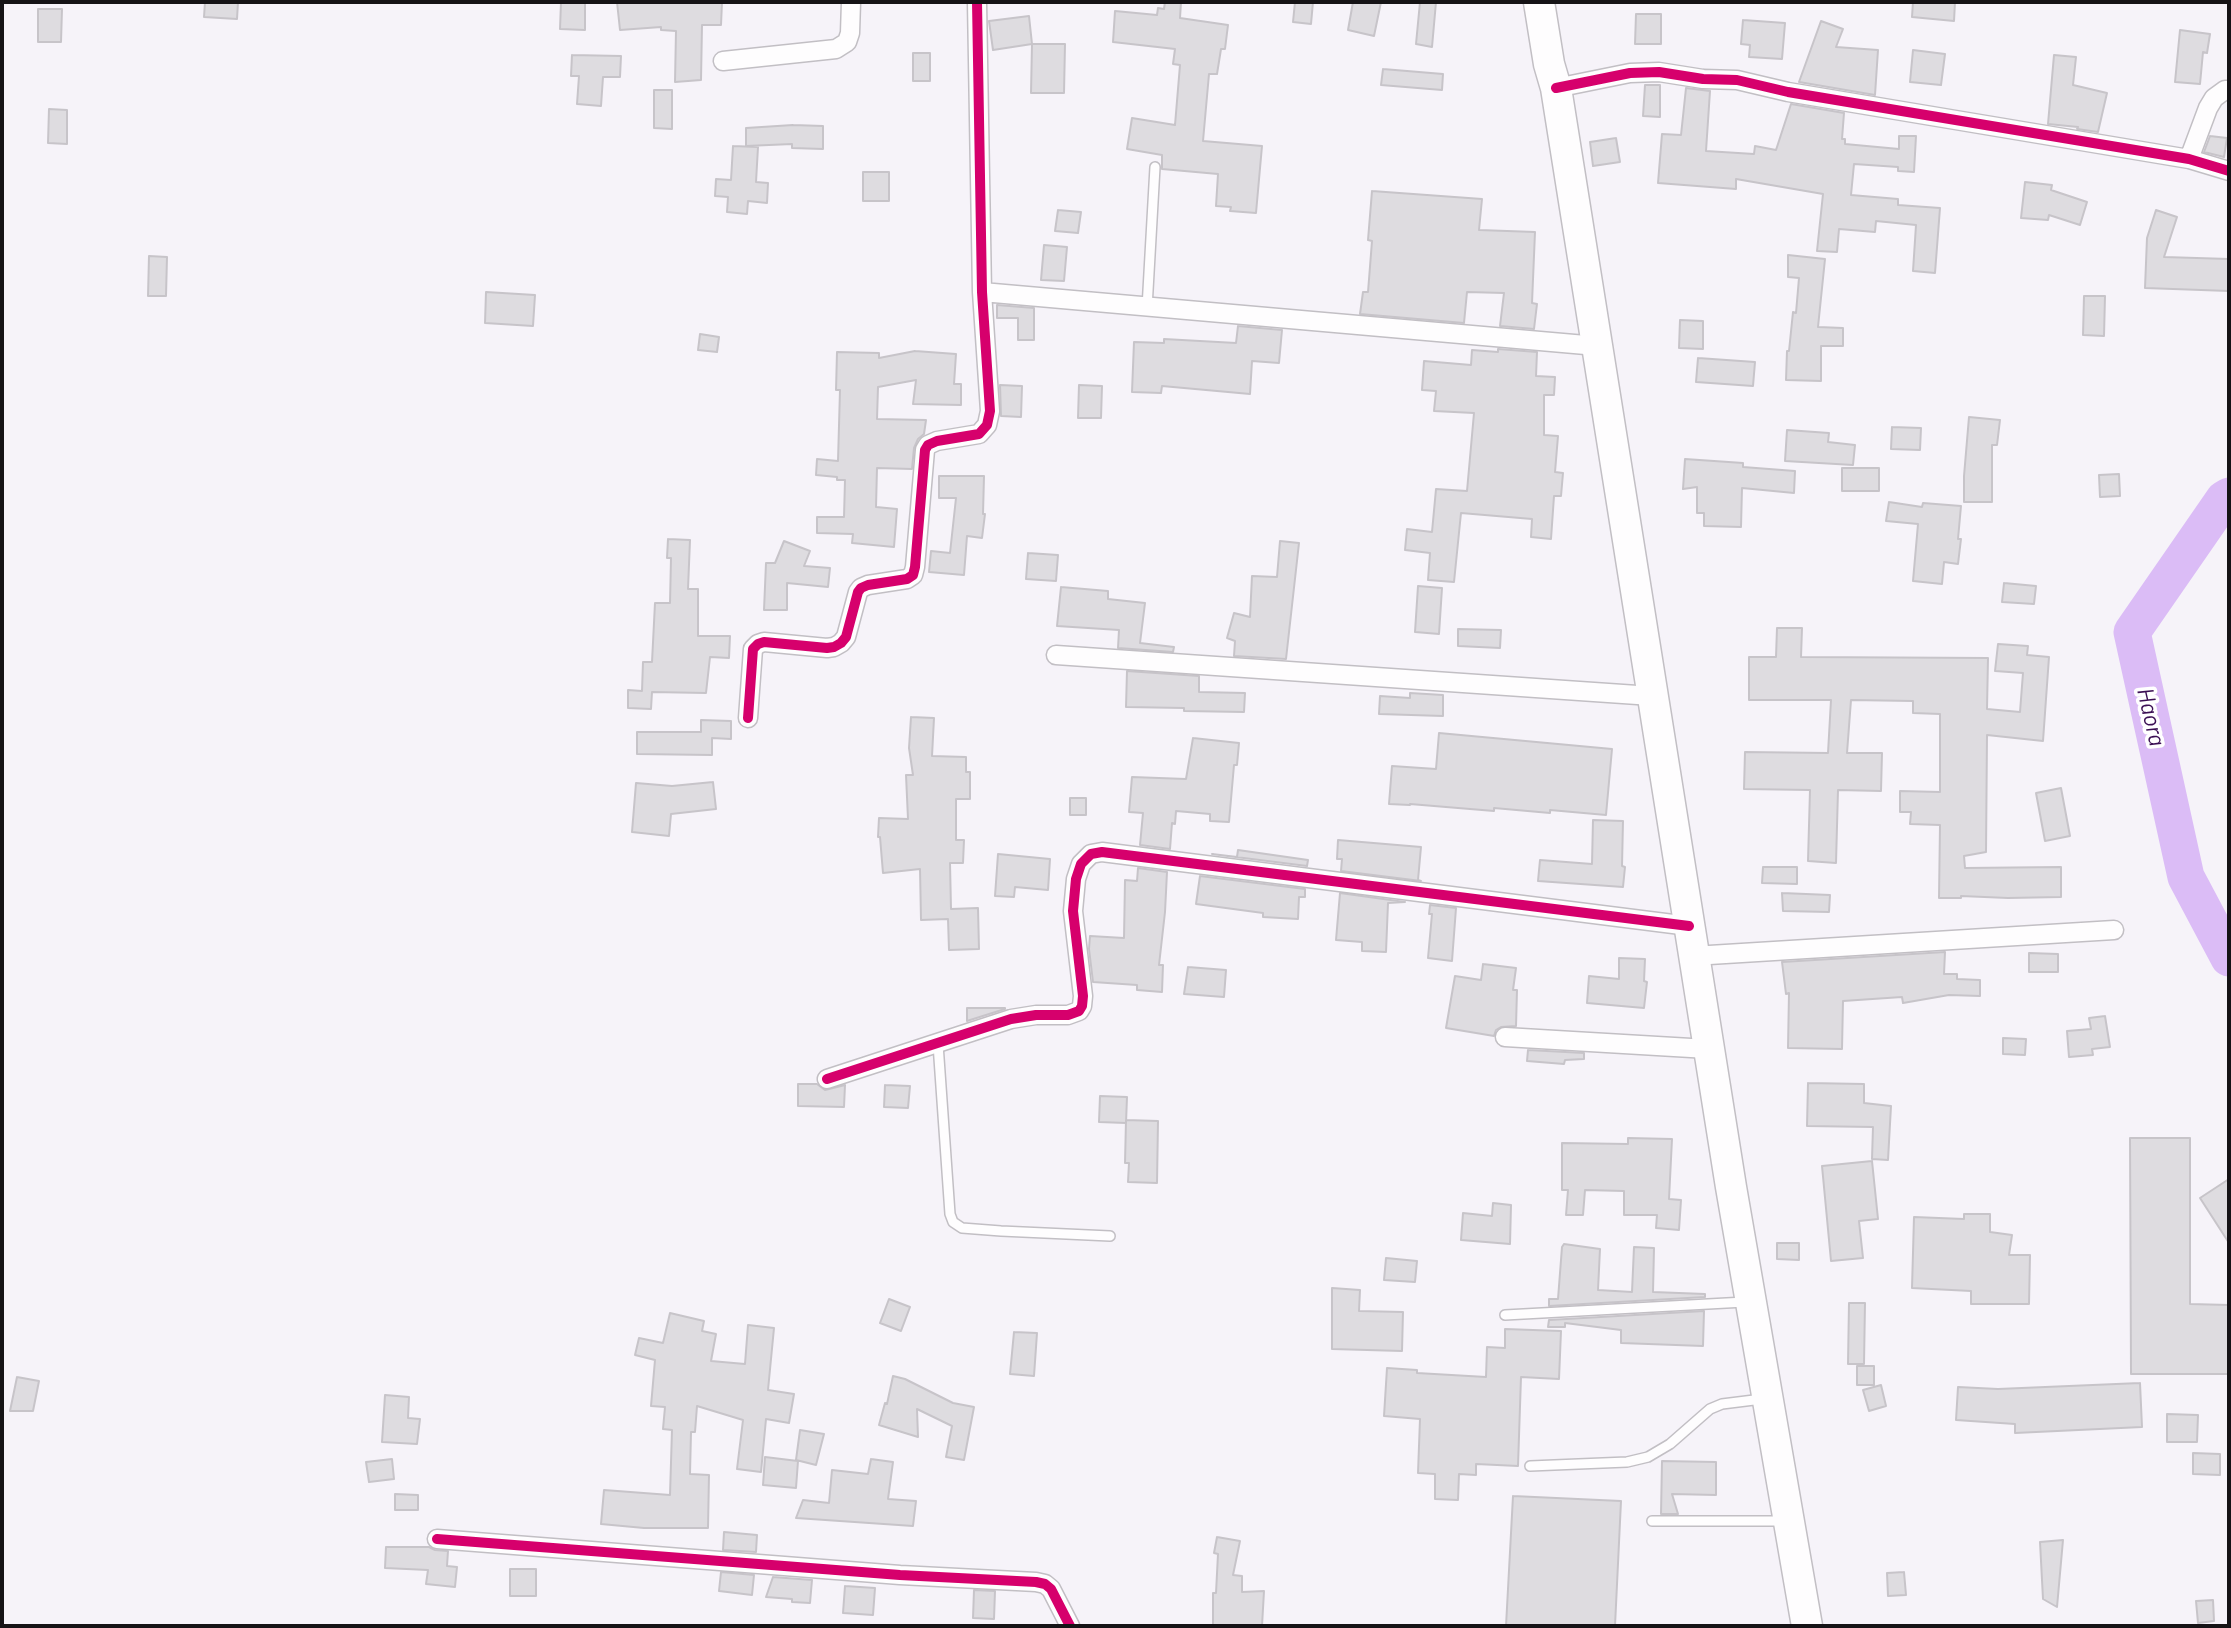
<!DOCTYPE html>
<style>
body{margin:0}
#map{position:relative;width:2231px;height:1628px;overflow:hidden;background:#f6f3f9;font-family:Barlow,sans-serif}
canvas{display:block}
.frame{position:absolute;inset:0;border:4px solid #151316;pointer-events:none}
</style>
<div id="map">
<canvas width="2231" height="1628"></canvas>
<div class="frame"></div>
</div>
<script>
const c = document.querySelector('canvas').getContext('2d');
c.lineJoin = 'round';
const toPath = rows => new Path2D(rows.map(r => 'M' + r).join(''));
function stroke(path, color, width, dash) { c.strokeStyle = color; c.lineWidth = width; c.lineCap = dash ? 'butt' : 'round'; c.setLineDash(dash || []); c.stroke(path); }
function fillPath(path, color) { c.fillStyle = color; c.fill(path, 'evenodd'); }
function write(font, color, halo, rows, align = 'center') {
  c.font = font + ' Barlow,sans-serif'; c.lineWidth = 7; c.setLineDash([]); c.textBaseline = 'middle'; c.strokeStyle = halo; c.fillStyle = color; for (const [text, x, y, turn = 0] of rows) {
    c.save(); c.translate(x, y); c.rotate((+turn || 0) * Math.PI / 180); c.textAlign = isNaN(turn) ? turn : align; if (halo) c.strokeText(text, 0, 0); c.fillText(text, 0, 0); c.restore();
  }
}
stroke(toPath([
 [2229,496,2224,499,2132,632,2186,877,2229,958]
]), '#dbbcf6', 37);
const building = toPath([
 [205,2,238,2,237,19,204,17,205,2],
 [561,2,585,2,585,30,560,29,561,2],
 [617,2,722,2,721,25,702,25,701,80,675,82,676,31,661,30,661,27,620,30,617,2],
 [1165,2,1181,2,1180,18,1228,25,1225,49,1221,49,1217,74,1209,74,1203,141,1262,146,1256,213,1230,211,1231,207,1216,206,1218,174,1162,169,1162,155,1127,149,1132,118,1175,125,1180,65,1173,64,1175,49,1113,42,1115,11,1157,15,1158,8,1164,9,1165,2],
 [1295,2,1313,2,1311,24,1293,22,1295,2],
 [1353,2,1381,2,1374,36,1348,30,1353,2],
 [1420,2,1436,2,1432,47,1416,44,1420,2],
 [1913,2,1955,2,1954,21,1912,17,1913,2],
 [38,9,62,9,61,42,38,42,38,9],
 [1636,14,1661,14,1661,44,1635,44,1636,14],
 [1029,16,1032,44,1065,44,1064,93,1031,93,1032,44,993,50,989,21,1029,16],
 [1743,20,1785,23,1782,59,1749,57,1750,45,1741,44,1743,20],
 [1821,21,1843,29,1836,47,1878,50,1875,95,1799,82,1821,21],
 [2180,30,2210,34,2207,53,2203,52,2200,84,2175,82,2180,30],
 [1913,50,1945,54,1941,85,1910,82,1913,50],
 [913,53,930,53,930,81,913,81,913,53],
 [572,55,621,56,620,77,603,77,601,106,577,104,579,76,571,76,572,55],
 [2054,55,2076,57,2073,85,2107,93,2098,132,2077,129,2078,127,2048,124,2054,55],
 [1383,69,1443,74,1442,90,1381,85,1383,69],
 [1645,85,1660,85,1660,117,1643,116,1645,85],
 [1686,88,1710,91,1706,151,1754,154,1755,146,1776,150,1791,104,1844,113,1842,139,1845,139,1845,144,1899,149,1899,136,1916,136,1914,172,1898,171,1898,167,1854,164,1851,195,1898,199,1898,205,1940,208,1935,273,1913,271,1916,225,1876,221,1875,232,1839,229,1837,252,1817,251,1823,194,1736,179,1736,189,1658,183,1662,134,1681,135,1686,88],
 [654,90,672,90,672,129,654,128,654,90],
 [49,109,67,110,67,144,48,143,49,109],
 [793,125,823,126,823,149,792,148,792,144,746,146,746,128,793,125],
 [2210,136,2227,138,2224,157,2204,152,2210,136],
 [1616,138,1620,162,1593,166,1590,142,1616,138],
 [733,146,758,147,756,182,768,183,767,203,748,201,747,214,727,212,728,197,715,196,716,179,731,180,733,146],
 [863,172,889,172,889,201,863,201,863,172],
 [2025,182,2052,185,2051,190,2087,202,2080,225,2049,215,2048,220,2021,218,2025,182],
 [1372,191,1482,199,1479,230,1535,232,1532,303,1537,304,1534,329,1500,326,1504,293,1467,292,1464,323,1360,314,1363,292,1368,292,1372,241,1368,240,1372,191],
 [1058,210,1081,212,1078,233,1055,231,1058,210],
 [2156,210,2177,217,2164,257,2229,259,2229,291,2145,288,2147,238,2156,210],
 [1044,245,1067,247,1064,281,1041,280,1044,245],
 [1788,255,1825,259,1818,327,1843,328,1843,346,1821,346,1821,381,1786,380,1787,351,1789,351,1793,312,1796,313,1799,278,1788,277,1788,255],
 [149,256,167,257,166,296,148,296,149,256],
 [486,292,535,295,533,326,485,323,486,292],
 [2084,296,2105,296,2104,336,2083,335,2084,296],
 [997,305,1034,308,1034,340,1018,340,1018,318,997,318,997,305],
 [1680,320,1703,321,1703,349,1679,348,1680,320],
 [1238,326,1282,330,1279,363,1252,361,1250,394,1162,386,1161,393,1132,392,1134,342,1164,343,1164,339,1236,343,1238,326],
 [700,334,719,337,717,352,698,350,700,334],
 [1498,349,1537,352,1536,376,1555,377,1554,395,1544,395,1544,435,1558,436,1555,472,1563,473,1561,496,1554,496,1551,539,1531,537,1532,519,1461,513,1454,582,1428,580,1430,553,1405,550,1407,529,1432,532,1436,489,1467,491,1474,413,1434,411,1436,391,1422,390,1424,361,1471,365,1472,350,1498,352,1498,349],
 [915,351,956,354,954,384,961,384,961,405,913,404,916,380,878,387,877,419,926,420,924,434,918,439,914,448,912,469,877,468,876,507,897,509,894,547,852,543,853,534,817,533,817,517,844,517,845,480,837,480,837,477,816,475,817,459,838,461,840,390,836,390,837,352,879,353,879,358,915,351],
 [1698,358,1755,362,1753,386,1696,382,1698,358],
 [1000,385,1022,386,1021,417,1001,416,1000,385],
 [1079,385,1102,386,1101,418,1078,418,1079,385],
 [1969,417,2000,420,1997,445,1992,445,1992,502,1964,502,1964,476,1969,417],
 [1892,427,1921,428,1920,450,1891,449,1892,427],
 [1787,430,1829,433,1828,442,1855,445,1853,465,1785,461,1787,430],
 [1685,459,1743,463,1743,467,1795,471,1794,493,1742,488,1741,527,1704,526,1704,513,1697,513,1697,487,1683,489,1685,459],
 [1842,468,1879,468,1879,491,1842,491,1842,468],
 [2119,474,2120,496,2100,497,2099,475,2119,474],
 [939,476,984,476,983,514,985,514,982,538,967,536,964,575,929,572,931,551,950,553,956,498,939,498,939,476],
 [1889,502,1922,507,1923,503,1961,506,1958,539,1961,539,1958,564,1944,562,1942,584,1913,581,1918,524,1886,521,1889,502],
 [668,539,690,540,688,589,698,589,698,636,730,636,729,658,710,657,706,693,652,692,651,709,628,708,628,690,642,691,643,662,652,662,655,603,670,603,671,558,667,558,668,539],
 [784,541,810,551,804,566,830,568,828,587,787,583,787,610,764,610,766,563,775,563,784,541],
 [1280,541,1299,543,1286,659,1234,656,1235,641,1227,638,1234,613,1250,617,1252,576,1277,577,1280,541],
 [1028,553,1058,555,1056,581,1026,579,1028,553],
 [2004,583,2036,586,2034,604,2002,602,2004,583],
 [1418,586,1442,588,1439,634,1415,632,1418,586],
 [1061,587,1108,591,1108,599,1145,603,1140,643,1174,647,1173,652,1118,648,1119,630,1057,626,1061,587],
 [1777,628,1802,628,1801,657,1988,658,1987,709,2020,712,2023,673,1995,671,1998,644,2028,646,2027,655,2049,657,2043,741,1987,735,1986,852,1964,856,1965,868,2061,867,2061,897,2008,898,1961,896,1961,898,1939,898,1940,825,1910,824,1911,812,1900,812,1900,791,1940,792,1940,714,1913,713,1913,701,1851,700,1847,753,1882,753,1881,791,1838,790,1836,863,1808,861,1810,790,1744,789,1745,752,1828,753,1831,700,1749,700,1749,657,1776,657,1777,628],
 [1458,629,1501,630,1500,648,1458,646,1458,629],
 [1127,671,1199,676,1199,692,1245,693,1244,712,1184,711,1184,708,1126,707,1127,671],
 [1410,693,1443,695,1443,716,1379,714,1380,696,1410,698,1410,693],
 [911,717,934,718,932,756,966,757,966,772,970,772,970,799,956,799,956,840,964,840,963,863,950,863,951,909,978,908,979,949,949,950,948,919,921,920,920,869,883,873,880,837,878,837,879,818,908,819,906,775,913,775,909,748,911,717],
 [701,720,731,721,731,739,712,738,712,755,637,754,637,732,701,732,701,720],
 [1439,733,1612,749,1606,815,1550,810,1550,813,1494,808,1494,811,1410,804,1410,805,1389,804,1392,766,1436,769,1439,733],
 [1193,738,1239,743,1237,765,1234,765,1229,822,1210,821,1210,814,1176,811,1175,824,1172,823,1170,849,1140,845,1143,813,1129,812,1132,777,1186,779,1193,738],
 [713,782,716,809,671,814,669,836,632,832,636,783,672,786,713,782],
 [2061,788,2070,836,2045,841,2036,793,2061,788],
 [1070,798,1086,798,1086,815,1070,815,1070,798],
 [1593,820,1623,821,1622,866,1625,867,1623,887,1538,881,1540,860,1592,864,1593,820],
 [1338,840,1421,847,1418,880,1421,881,1341,871,1342,859,1337,859,1338,840],
 [1238,850,1308,860,1307,866,1212,854,1237,857,1238,850],
 [998,854,1050,859,1048,890,1015,887,1014,897,995,896,998,854],
 [1763,867,1797,867,1797,884,1762,883,1763,867],
 [1138,868,1167,872,1165,912,1159,965,1163,965,1162,992,1137,990,1137,985,1093,982,1089,949,1090,936,1124,938,1125,880,1137,881,1138,868],
 [1200,876,1305,889,1305,897,1299,897,1298,919,1263,917,1263,913,1196,904,1200,876],
 [1340,893,1405,902,1388,903,1386,952,1362,951,1362,942,1336,940,1340,893],
 [1782,893,1830,895,1829,912,1783,911,1782,893],
 [1430,905,1456,908,1452,961,1428,958,1432,914,1429,914,1430,905],
 [1945,952,1944,974,1957,974,1957,979,1980,980,1980,996,1949,995,1903,1003,1902,997,1843,1001,1842,1049,1788,1048,1789,993,1786,994,1782,962,1945,952],
 [2029,953,2058,954,2058,972,2029,972,2029,953],
 [1619,958,1645,959,1644,981,1647,982,1644,1008,1587,1003,1589,976,1619,979,1619,958],
 [1483,964,1516,968,1513,990,1517,990,1516,1026,1501,1027,1496,1030,1494,1036,1446,1028,1455,976,1481,980,1483,964],
 [1188,967,1226,970,1224,997,1184,994,1188,967],
 [967,1008,1005,1008,1005,1009,967,1021,967,1008],
 [2105,1016,2110,1047,2092,1049,2093,1055,2069,1057,2067,1031,2091,1029,2089,1018,2105,1016],
 [2003,1038,2026,1039,2025,1055,2003,1054,2003,1038],
 [1528,1050,1584,1053,1584,1059,1565,1060,1564,1064,1527,1061,1528,1050],
 [1808,1083,1864,1084,1864,1103,1891,1106,1888,1160,1872,1159,1873,1127,1807,1126,1808,1083],
 [798,1084,817,1084,825,1090,845,1085,844,1107,798,1106,798,1084],
 [885,1085,910,1086,908,1108,884,1107,885,1085],
 [1100,1096,1127,1097,1126,1123,1099,1122,1100,1096],
 [1126,1120,1158,1121,1157,1183,1128,1182,1129,1163,1125,1163,1126,1120],
 [1628,1138,1672,1139,1669,1199,1681,1200,1679,1230,1656,1228,1657,1215,1624,1215,1624,1191,1585,1190,1583,1215,1566,1215,1568,1190,1562,1190,1562,1143,1628,1144,1628,1138],
 [2130,1138,2190,1138,2190,1304,2229,1305,2229,1374,2131,1374,2130,1138],
 [1872,1161,1878,1219,1859,1221,1863,1258,1831,1261,1822,1166,1872,1161],
 [2229,1179,2229,1243,2200,1198,2229,1179],
 [1493,1203,1511,1205,1510,1244,1461,1240,1463,1213,1492,1216,1493,1203],
 [1964,1214,1990,1214,1990,1232,2012,1235,2009,1255,2030,1255,2029,1304,1971,1304,1971,1291,1912,1288,1914,1217,1964,1219,1964,1214],
 [1777,1243,1799,1243,1799,1260,1777,1259,1777,1243],
 [1564,1244,1600,1249,1598,1290,1632,1292,1634,1247,1654,1248,1653,1292,1705,1294,1705,1297,1549,1306,1549,1299,1558,1299,1562,1247,1564,1244],
 [1386,1258,1417,1261,1415,1282,1384,1280,1386,1258],
 [1332,1288,1360,1290,1359,1311,1403,1312,1402,1351,1332,1349,1332,1288],
 [889,1299,910,1307,901,1331,880,1323,889,1299],
 [1849,1303,1865,1303,1864,1364,1848,1364,1849,1303],
 [1704,1311,1703,1346,1621,1343,1621,1330,1565,1323,1565,1327,1548,1327,1549,1320,1704,1311],
 [670,1313,704,1321,702,1331,716,1334,711,1361,745,1364,748,1325,774,1328,768,1390,794,1394,789,1423,766,1419,761,1472,737,1469,743,1420,697,1406,695,1432,691,1432,690,1474,709,1475,708,1528,644,1528,601,1524,604,1490,670,1495,672,1430,663,1429,665,1407,651,1406,655,1360,635,1355,639,1338,663,1343,670,1313],
 [1505,1329,1561,1331,1559,1379,1521,1377,1518,1466,1476,1464,1476,1475,1459,1474,1458,1500,1435,1499,1435,1474,1418,1473,1420,1419,1384,1416,1387,1368,1417,1370,1417,1373,1486,1377,1487,1347,1505,1348,1505,1329],
 [1014,1332,1037,1333,1034,1376,1010,1374,1014,1332],
 [1857,1366,1874,1366,1874,1385,1857,1385,1857,1366],
 [893,1376,905,1379,953,1403,974,1407,964,1460,946,1457,952,1426,917,1409,918,1437,879,1425,885,1403,887,1404,893,1376],
 [17,1377,39,1381,33,1411,10,1411,17,1377],
 [2140,1383,2142,1427,2015,1433,2015,1424,1956,1420,1958,1387,1998,1389,2140,1383],
 [1881,1385,1886,1406,1869,1411,1863,1390,1881,1385],
 [385,1395,409,1397,408,1418,420,1419,417,1444,382,1442,385,1395],
 [2167,1414,2198,1415,2197,1442,2167,1442,2167,1414],
 [800,1430,824,1434,816,1465,796,1460,800,1430],
 [2193,1453,2220,1454,2220,1475,2193,1474,2193,1453],
 [765,1457,798,1461,796,1488,763,1485,765,1457],
 [392,1459,394,1479,369,1482,366,1462,392,1459],
 [871,1459,893,1462,888,1499,916,1501,913,1526,796,1518,803,1500,829,1503,832,1470,868,1474,871,1459],
 [1662,1461,1716,1462,1716,1495,1672,1494,1678,1514,1661,1514,1662,1461],
 [395,1494,418,1495,418,1510,395,1510,395,1494],
 [1513,1496,1621,1501,1615,1626,1506,1626,1513,1496],
 [724,1532,757,1535,756,1552,723,1550,724,1532],
 [1217,1537,1240,1541,1233,1575,1242,1576,1242,1592,1264,1591,1262,1626,1213,1626,1213,1593,1216,1593,1218,1554,1214,1553,1217,1537],
 [2063,1540,2057,1607,2043,1599,2040,1542,2063,1540],
 [386,1547,429,1547,435,1550,448,1551,447,1566,457,1567,455,1587,426,1584,428,1570,385,1568,386,1547],
 [510,1569,536,1569,536,1596,510,1596,510,1569],
 [721,1572,754,1575,752,1595,719,1591,721,1572],
 [1904,1572,1906,1595,1888,1596,1887,1573,1904,1572],
 [773,1577,812,1580,810,1603,792,1602,792,1599,766,1597,773,1577],
 [845,1586,875,1588,873,1615,843,1613,845,1586],
 [974,1590,995,1591,994,1619,973,1618,974,1590],
 [2213,1600,2214,1621,2198,1623,2196,1601,2213,1600]
]);
fillPath(building, '#dedce0');
stroke(building, '#c7c4c9', 2);
const lane = toPath([
 [1147,308,1155,167],
 [938,1044,950,1214,953,1222,962,1228,1001,1231,1110,1236],
 [1505,1315,1745,1302],
 [1530,1466,1627,1462,1648,1457,1670,1444,1710,1409,1722,1404,1762,1399],
 [1652,1521,1784,1521]
]);
const street = toPath([
 [723,61,836,49,847,42,850,33,851,2],
 [1556,88,1630,73,1659,72,1703,79,1737,80,1788,92,2189,159,2229,171],
 [2189,159,2208,108,2214,98,2225,90,2229,90],
 [982,292,1597,346],
 [1056,655,1652,696],
 [748,718,753,649,758,644,764,642,827,648,834,647,841,643,846,637,858,592,861,588,868,585,907,579,913,575,915,567,925,450,928,445,937,441,979,434,987,425,990,411,982,292,977,2],
 [1693,956,2114,930],
 [1505,1037,1708,1049],
 [827,1079,1011,1019,1036,1015,1068,1015,1079,1011,1082,1006,1083,996,1073,911,1076,879,1081,864,1091,854,1102,852,1689,926],
 [437,1539,900,1575,1036,1582,1045,1584,1051,1589,1070,1626]
]);
const primary = toPath([
 [1539,2,1549,64,1556,88,1731,1187,1807,1626]
]);
stroke(lane, '#c2bfc4', 12);
stroke(street, '#c2bfc4', 21);
stroke(primary, '#c2bfc4', 33);
stroke(lane, '#fefdfe', 9);
stroke(street, '#fefdfe', 18);
stroke(primary, '#fefdfe', 30);
stroke(toPath([
 [1556,88,1630,73,1659,72,1703,79,1737,80,1788,92,2189,159,2229,171],
 [748,718,753,649,758,644,764,642,827,648,834,647,841,643,846,637,858,592,861,588,868,585,907,579,913,575,915,567,925,450,928,445,937,441,979,434,987,425,990,411,982,292,977,2],
 [827,1079,1011,1019,1036,1015,1068,1015,1079,1011,1082,1006,1083,996,1073,911,1076,879,1081,864,1091,854,1102,852,1689,926],
 [437,1539,900,1575,1036,1582,1045,1584,1051,1589,1070,1626]
]), '#d6006c', 10);
write('italic 23px', '#3b0f54', '#fff', [
 ["Haora",2151,717,77]
]);
</script>
